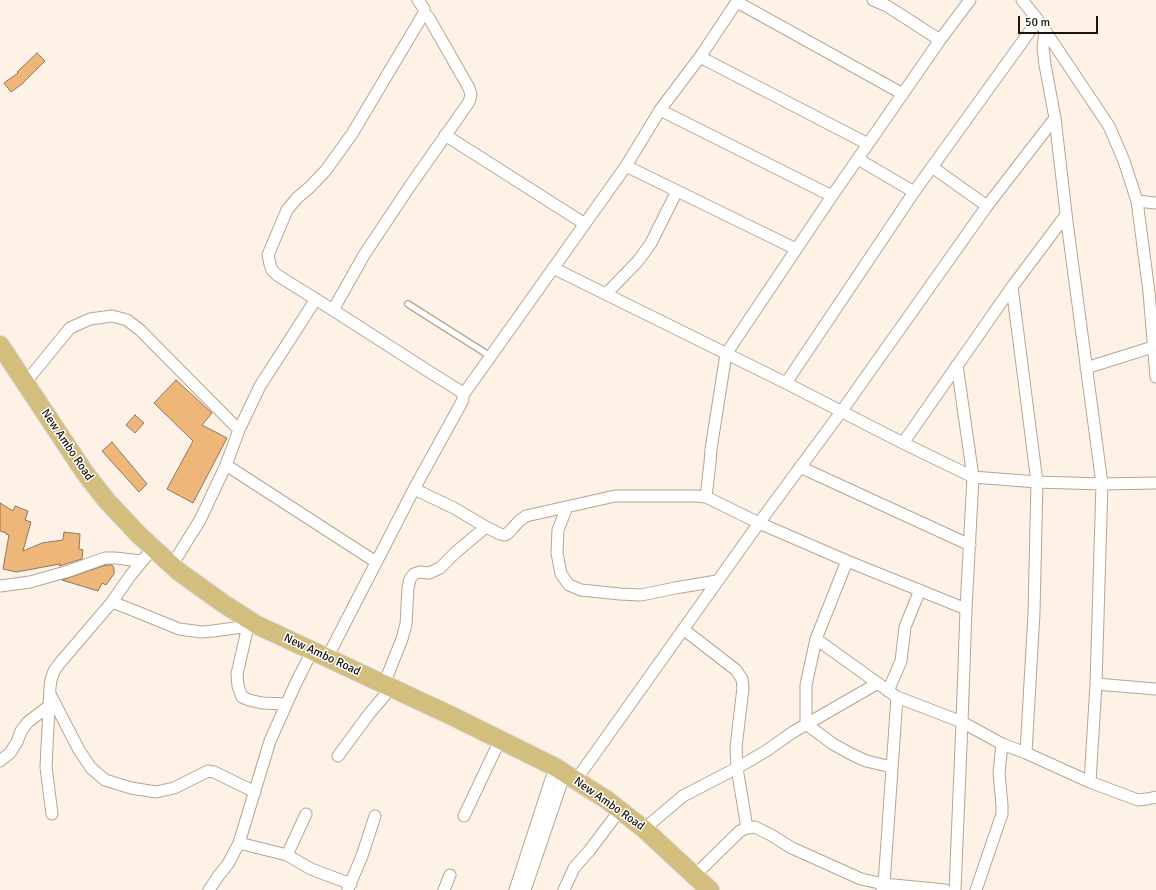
<!DOCTYPE html>
<style>
body{margin:0}
#map{position:relative;width:1156px;height:890px;overflow:hidden;background:#fef1e5;font-family:Signika,sans-serif}
canvas{display:block}
.scale{position:absolute;left:1018px;top:16px;width:80px;height:18px;box-sizing:border-box;border:2px solid #1c150e;border-top:0;padding-left:5px;font-size:12px;line-height:14px;white-space:nowrap;color:#1c150e;-webkit-text-stroke:3px #fff;paint-order:stroke}
</style>
<div id="map">
<canvas width="1156" height="890"></canvas>
<div class="scale">50 m</div>
</div>
<script>
const c = document.querySelector('canvas').getContext('2d');
c.lineJoin = 'round';
function fillPath(path, color) { c.fillStyle = color; c.fill(path, 'evenodd'); }
const toPath = rows => new Path2D(rows.map(r => 'M' + r).join(''));
function stroke(path, color, width, dash) { c.strokeStyle = color; c.lineWidth = width; c.lineCap = dash ? 'butt' : 'round'; c.setLineDash(dash || []); c.stroke(path); }
function write(font, color, halo, rows, align = 'center') {
  c.font = font + ' Signika,sans-serif'; c.lineWidth = 3; c.setLineDash([]); c.textBaseline = 'middle'; c.strokeStyle = halo; c.fillStyle = color; for (const [text, x, y, turn = 0] of rows) {
    c.save(); c.translate(x, y); c.rotate((+turn || 0) * Math.PI / 180); c.textAlign = isNaN(turn) ? turn : align; if (halo) c.strokeText(text, 0, 0); c.fillText(text, 0, 0); c.restore();
  }
}
const building = toPath([
 [37,53,45,61,22,84,11,92,4,83,18,73,17,72,37,53],
 [176,380,212,413,202,425,227,438,193,503,167,489,193,441,154,403,176,380],
 [135,415,144,423,135,433,126,425,135,415],
 [112,442,147,484,139,492,102,451,112,442],
 [0,503,13,511,15,506,28,511,25,520,31,522,23,551,42,543,63,540,64,532,80,534,79,549,83,550,82,559,59,566,60,564,16,572,3,569,9,535,6,534,6,533,0,531,0,503],
 [106,565,112,565,114,568,114,574,106,585,102,583,98,591,62,580,106,565]
]);
fillPath(building, '#efb67a');
stroke(building, '#8b7866', 1);
const service = toPath([
 [408,304,490,356]
]);
const minor = toPath([
 [873,0,887,6,940,40],
 [1022,0,1038,20,1109,126,1124,161,1137,201,1149,292,1156,377],
 [737,2,903,94],
 [424,13,352,134,326,170,310,187,297,198,287,210,268,255,270,264,272,270,277,275,333,310,428,371,460,391,463,395],
 [1045,31,1043,48,1045,65,1055,118,1067,222,1102,484,1096,684,1090,782],
 [700,57,868,144],
 [660,110,832,196],
 [445,135,585,224],
 [858,159,914,192],
 [626,166,796,249],
 [932,167,987,206],
 [1137,201,1156,203],
 [553,268,786,383,903,443,973,477,1037,482,1102,484,1156,483],
 [1012,287,1037,482,1034,613,1026,753],
 [606,294,638,261,651,243,677,191],
 [333,310,364,255,410,186,469,102,471,95,469,88,429,18,424,13,424,9,418,0],
 [1086,368,1156,346],
 [25,383,70,328,90,319,112,316,127,320,140,330,239,430],
 [786,383,914,192,1038,20],
 [903,443,1012,287,1066,215],
 [226,465,376,562],
 [800,467,970,545],
 [414,489,454,508,486,527,500,534,504,535,507,534,512,529,519,521,526,516,615,496,696,496,706,497,759,523,847,561,966,609],
 [706,497,710,463,711,449,726,354,832,196,940,40,970,0],
 [567,507,558,530,557,553,561,574,569,585,581,590,620,594,641,595,675,588,717,581],
 [847,561,816,639,897,697],
 [172,565,200,520,226,465,239,430,260,386,316,299],
 [0,586,30,582,69,571,105,558,115,558,141,561],
 [112,602,135,611,179,629,202,632,213,631,257,625],
 [248,626,237,674,238,686,242,697,249,700,262,703,286,704],
 [683,629,736,670,742,679,743,688,736,747,737,768,747,828],
 [816,639,806,685,806,724,833,744,851,754,866,761,892,767],
 [327,658,414,489,463,400,463,395,626,166,660,110,700,57,738,0],
 [384,684,402,639,406,624,408,588,410,579,414,574,420,572,429,573,440,568,456,552,486,527],
 [1096,684,1156,689],
 [888,691,901,661,905,627,920,590],
 [50,694,79,750,91,768,105,780,131,788,156,792,174,788,208,771,214,772,255,792],
 [338,756,369,714,391,688],
 [0,761,10,753,17,742,21,731,28,722,49,706],
 [576,780,759,523,841,412,987,206,1055,118],
 [52,814,46,767,50,687,51,680,54,671,59,664,112,602,130,576,153,548],
 [464,816,500,740],
 [644,829,683,796,737,768,766,751,793,732,878,683],
 [239,843,287,855,311,869,351,884],
 [287,855,306,814],
 [695,875,740,831,747,828,755,827,771,835,792,848,861,879,884,884,945,890],
 [348,889,362,856,375,816],
 [209,890,219,875,228,864,239,843,270,741,295,685,312,651],
 [444,890,450,875],
 [515,890,555,767],
 [525,890,565,773],
 [564,890,574,868,589,851,620,810],
 [882,890,884,884,897,697,962,722,1002,744,1026,753,1090,782,1138,800,1147,799,1156,797],
 [955,890,962,722,966,609,973,477,957,365],
 [976,890,1002,814,1002,805,999,773,1002,744]
]);
const primary = toPath([
 [0,345,85,473,107,501,138,534,178,571,224,604,257,625,452,716,555,767,607,800,644,829,710,890]
]);
stroke(service, '#b8a591', 8);
stroke(minor, '#b8a591', 13);
stroke(primary, '#d6d5d4', 20);
stroke(service, '#fff', 5.5);
stroke(minor, '#fff', 11);
stroke(primary, '#d4be7d', 18);
write('12px', '#1c150e', '#fff', [
 ["New Ambo Road",67,445,56],
 ["New Ambo Road",322,655,25],
 ["New Ambo Road",609,804,35]
]);
</script>
